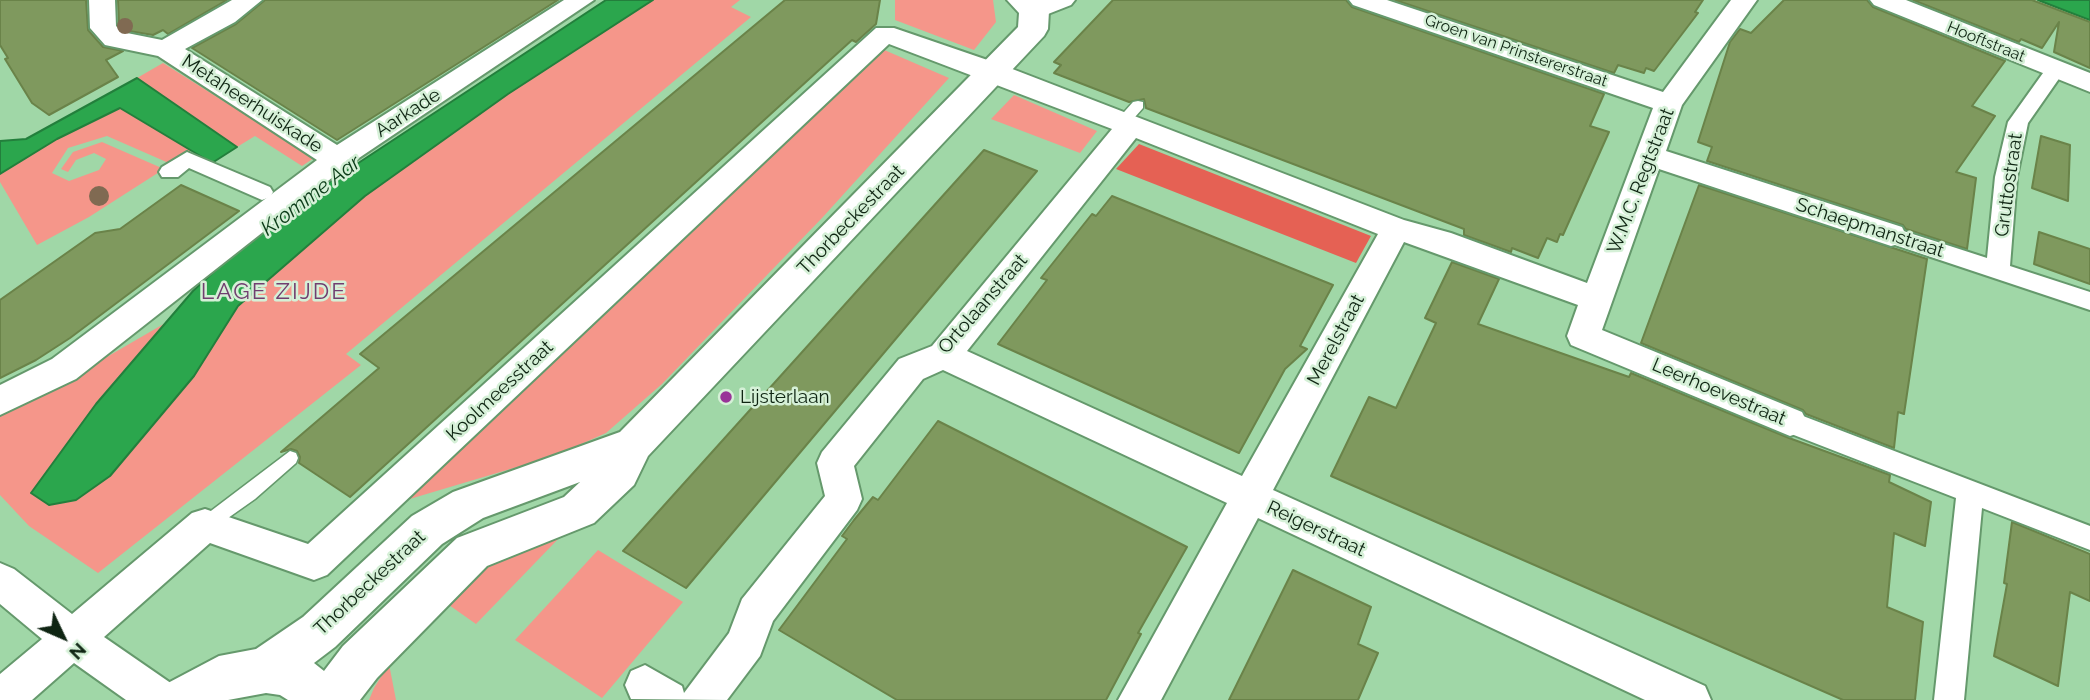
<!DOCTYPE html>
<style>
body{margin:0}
#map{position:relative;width:2090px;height:700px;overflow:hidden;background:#a0d7a7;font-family:Raleway,sans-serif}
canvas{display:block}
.north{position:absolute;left:28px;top:602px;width:70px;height:70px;-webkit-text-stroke:5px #d5f0d7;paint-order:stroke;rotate:134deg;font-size:19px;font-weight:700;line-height:28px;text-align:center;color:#0f2513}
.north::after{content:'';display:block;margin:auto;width:24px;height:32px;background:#0f2513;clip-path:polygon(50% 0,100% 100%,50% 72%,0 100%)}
</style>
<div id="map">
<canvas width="2090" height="700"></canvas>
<div class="north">N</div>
</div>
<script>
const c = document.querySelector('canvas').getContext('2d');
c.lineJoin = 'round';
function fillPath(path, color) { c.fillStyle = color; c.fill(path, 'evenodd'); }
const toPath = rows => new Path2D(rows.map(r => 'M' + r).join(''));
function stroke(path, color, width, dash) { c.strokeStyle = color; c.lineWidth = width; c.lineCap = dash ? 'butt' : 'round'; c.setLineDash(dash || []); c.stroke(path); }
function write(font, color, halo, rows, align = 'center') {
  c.font = font + ' Raleway,sans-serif'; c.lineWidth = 5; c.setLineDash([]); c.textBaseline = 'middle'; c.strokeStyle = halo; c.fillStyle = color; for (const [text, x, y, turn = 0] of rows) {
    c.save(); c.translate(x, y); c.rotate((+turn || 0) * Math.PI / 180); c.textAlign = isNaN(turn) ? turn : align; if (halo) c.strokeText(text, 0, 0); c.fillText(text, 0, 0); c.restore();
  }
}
fillPath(toPath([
 [653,0,740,0,731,7,751,17,346,354,361,365,98,573,29,526,0,495,0,415,38,397,167,322,96,404,194,376,238,307,365,196,508,94],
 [895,0,993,0,996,22,974,50,895,20],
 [882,49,949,78,822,218,662,384,606,433,554,456,393,504],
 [163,63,314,158,302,166,255,136,237,147,137,78],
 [1014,95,1097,131,1080,153,991,119],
 [120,107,192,150,171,164,107,136,68,148,52,173,69,181,99,170,106,159,94,153,76,160,68,172,61,169,73,152,102,142,164,169,89,217,37,245,0,182,0,174,57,139],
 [562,535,476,624,439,598,476,567],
 [598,550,683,602,602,698,515,640],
 [389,664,396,700,369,700,374,688]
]), '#f5968a');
fillPath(toPath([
 [1139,144,1371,236,1356,263,1116,169]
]), '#e56154');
const water = toPath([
 [606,0,653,0,508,94,365,196,238,306,194,376,110,476,76,500,49,505,31,493,96,404,193,291,249,239,331,181,606,0],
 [2038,0,2090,0,2090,20,2074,14,2038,0],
 [137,78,237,147,212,163,120,108,57,139,0,174,0,141,26,139,137,78]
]);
fillPath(water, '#2ba64d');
stroke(water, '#237f3c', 2);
const building = toPath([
 [0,0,86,0,88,30,103,47,123,51,106,60,118,77,49,115,32,103,5,59,8,58,0,45,0,0],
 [118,0,227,0,168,34,163,30,153,35,123,30,119,25,118,0],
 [265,0,558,0,337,140,192,48,236,24,265,0],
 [785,0,880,0,876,24,856,42,852,40,350,497,299,463,300,457,297,451,291,449,281,452,379,368,360,354,785,0],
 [1113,0,1346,0,1352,7,1604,94,1590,126,1609,132,1563,235,1560,234,1557,242,1547,238,1538,258,1512,248,1511,252,1464,235,1464,229,1146,108,1144,99,1129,102,1054,73,1061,65,1054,62,1113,0],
 [1395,0,1703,0,1695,12,1698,13,1654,71,1646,68,1644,73,1618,65,1614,73,1395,0],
 [1784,0,1867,0,1873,7,2005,61,1972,106,1995,116,1956,172,1976,178,1967,249,1906,229,1903,225,1707,161,1712,147,1698,142,1730,42,1740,29,1751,33,1784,0],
 [1913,0,2032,0,2090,22,2090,68,2054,52,2059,22,2042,48,2021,39,2019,42,1913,0],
 [2041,136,2070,145,2068,201,2032,188,2041,136],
 [984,150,1037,171,686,588,623,551,984,150],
 [181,185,239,211,70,338,36,360,0,378,0,300,95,233,120,229,181,185],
 [1699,185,1927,259,1904,414,1898,412,1894,448,1806,414,1803,410,1641,343,1699,185],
 [1112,196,1333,285,1300,346,1307,349,1285,369,1239,453,998,344,1047,280,1041,278,1092,214,1096,216,1112,196],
 [2039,232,2090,249,2090,284,2034,264,2039,232],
 [1452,262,1499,279,1478,324,1629,377,1631,373,1789,438,1890,475,1889,482,1931,502,1925,546,1894,533,1887,607,1923,622,1915,700,1843,700,1331,476,1369,397,1396,408,1436,323,1425,318,1452,262],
 [938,421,1187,547,1138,633,1141,634,1106,700,897,700,779,630,847,539,842,536,854,520,873,497,878,500,938,421],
 [2012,522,2090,554,2090,601,2070,592,2058,686,1994,656,2007,584,2004,583,2012,522],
 [1293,570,1371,607,1358,644,1378,653,1358,700,1229,700,1293,570]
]);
fillPath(building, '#7f995e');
stroke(building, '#6a8349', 2);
const service = toPath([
 [1138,101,1143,102,1143,108,1127,126,1117,126,1117,120,1133,102,1138,101],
 [290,451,296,453,298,458,296,463,255,499,211,530,205,533,199,530,196,525,199,520,290,451]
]);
const pedestrian = toPath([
 [2055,64,2065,70,2028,123,2017,177,2010,266,2090,292,2090,310,1883,241,1880,235,1883,229,1891,227,1987,258,1995,177,2008,122,2048,66,2055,64],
 [187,152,270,187,273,192,270,197,262,200,189,168,178,177,162,177,159,172,162,167,187,152],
 [1790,411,2090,526,2090,550,1982,508,1964,700,1934,700,1956,498,1781,430,1777,422,1781,414,1790,411]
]);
const minor = toPath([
 [89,0,115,0,116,26,122,32,162,40,232,0,262,0,235,22,185,49,337,145,564,0,594,0,347,166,76,379,0,415,0,385,52,359,317,160,158,56,105,45,90,28,89,0],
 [1039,0,1075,0,1071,5,1043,16,1025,16,1021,11,1025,6,1039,0],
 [1349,0,1387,0,1663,92,1731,0,1757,0,1682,105,1666,151,1902,227,1906,235,1902,243,1891,246,1659,169,1602,330,1802,412,1807,422,1802,432,1790,436,1571,345,1567,336,1578,305,1404,242,1273,490,1705,686,1711,700,1645,700,1258,518,1161,700,1118,700,1227,503,943,370,923,379,854,466,862,499,857,510,773,621,760,656,727,700,631,699,625,685,631,671,645,665,682,686,684,693,729,633,742,599,825,496,817,463,822,452,899,359,932,346,1112,129,889,44,327,575,314,580,210,543,104,637,175,686,181,700,126,700,74,663,32,700,0,700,0,674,42,639,0,604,0,563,14,569,72,614,192,513,205,509,308,544,876,28,894,28,1002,65,1404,220,1451,233,1587,283,1653,108,1353,5,1349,0],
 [1136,138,1378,234,1242,476,967,351,1136,138],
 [1870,0,1906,0,2090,73,2090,92,1874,5,1870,0]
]);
const tertiary = toPath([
 [1007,0,1039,0,1044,5,1049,11,1048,29,1044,36,648,456,634,485,594,523,487,566,377,678,360,700,288,700,280,695,266,693,228,700,159,700,166,684,219,656,256,649,303,617,412,516,453,492,620,432,1018,27,1019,13,1007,0],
 [580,482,564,497,457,538,343,646,324,671,314,663,335,647,442,544,483,518,580,482]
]);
stroke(service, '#65996c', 3);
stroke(pedestrian, '#65996c', 4);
stroke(minor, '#65996c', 4);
stroke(tertiary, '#65996c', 4);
fillPath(service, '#fff');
fillPath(pedestrian, '#fff');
fillPath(minor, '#fff');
fillPath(tertiary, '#fff');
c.fillStyle = '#806a52';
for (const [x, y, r] of [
 [125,26,8],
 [99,196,10]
]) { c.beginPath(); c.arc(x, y, r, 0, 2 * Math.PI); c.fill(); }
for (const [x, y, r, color] of [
 [726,397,7,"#993398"]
]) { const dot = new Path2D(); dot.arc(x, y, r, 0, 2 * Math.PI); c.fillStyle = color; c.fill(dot); stroke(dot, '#d5f0d7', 2.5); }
write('16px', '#0f2513', '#d5f0d7', [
 ["Hooftstraat",1986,42,22],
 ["Groen van Prinstererstraat",1516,51,19]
]);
write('19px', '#0f2513', '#d5f0d7', [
 ["Metaheerhuiskade",252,104,33],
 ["Aarkade",408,113,-33],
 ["W.M.C. Regtstraat",1641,181,-69],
 ["Gruttostraat",2009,185,-82],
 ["Thorbeckestraat",851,220,-46],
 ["Schaepmanstraat",1870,228,18],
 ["Ortolaanstraat",983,304,-49],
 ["Merelstraat",1336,340,-62],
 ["Koolmeesstraat",500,391,-43],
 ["Leerhoevestraat",1719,392,23],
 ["Reigerstraat",1316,529,25],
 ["Thorbeckestraat",370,583,-43]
]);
write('19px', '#0f2513', '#d5f0d7', [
 ["Lijsterlaan",740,397]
], 'left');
write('italic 21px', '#0b3b18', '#d5f0d7', [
 ["Kromme Aar",311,196,-37]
]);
c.letterSpacing = '2px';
write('23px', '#713e70', '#d5f0d7', [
 ["LAGE ZIJDE",274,292]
]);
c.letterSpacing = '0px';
</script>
